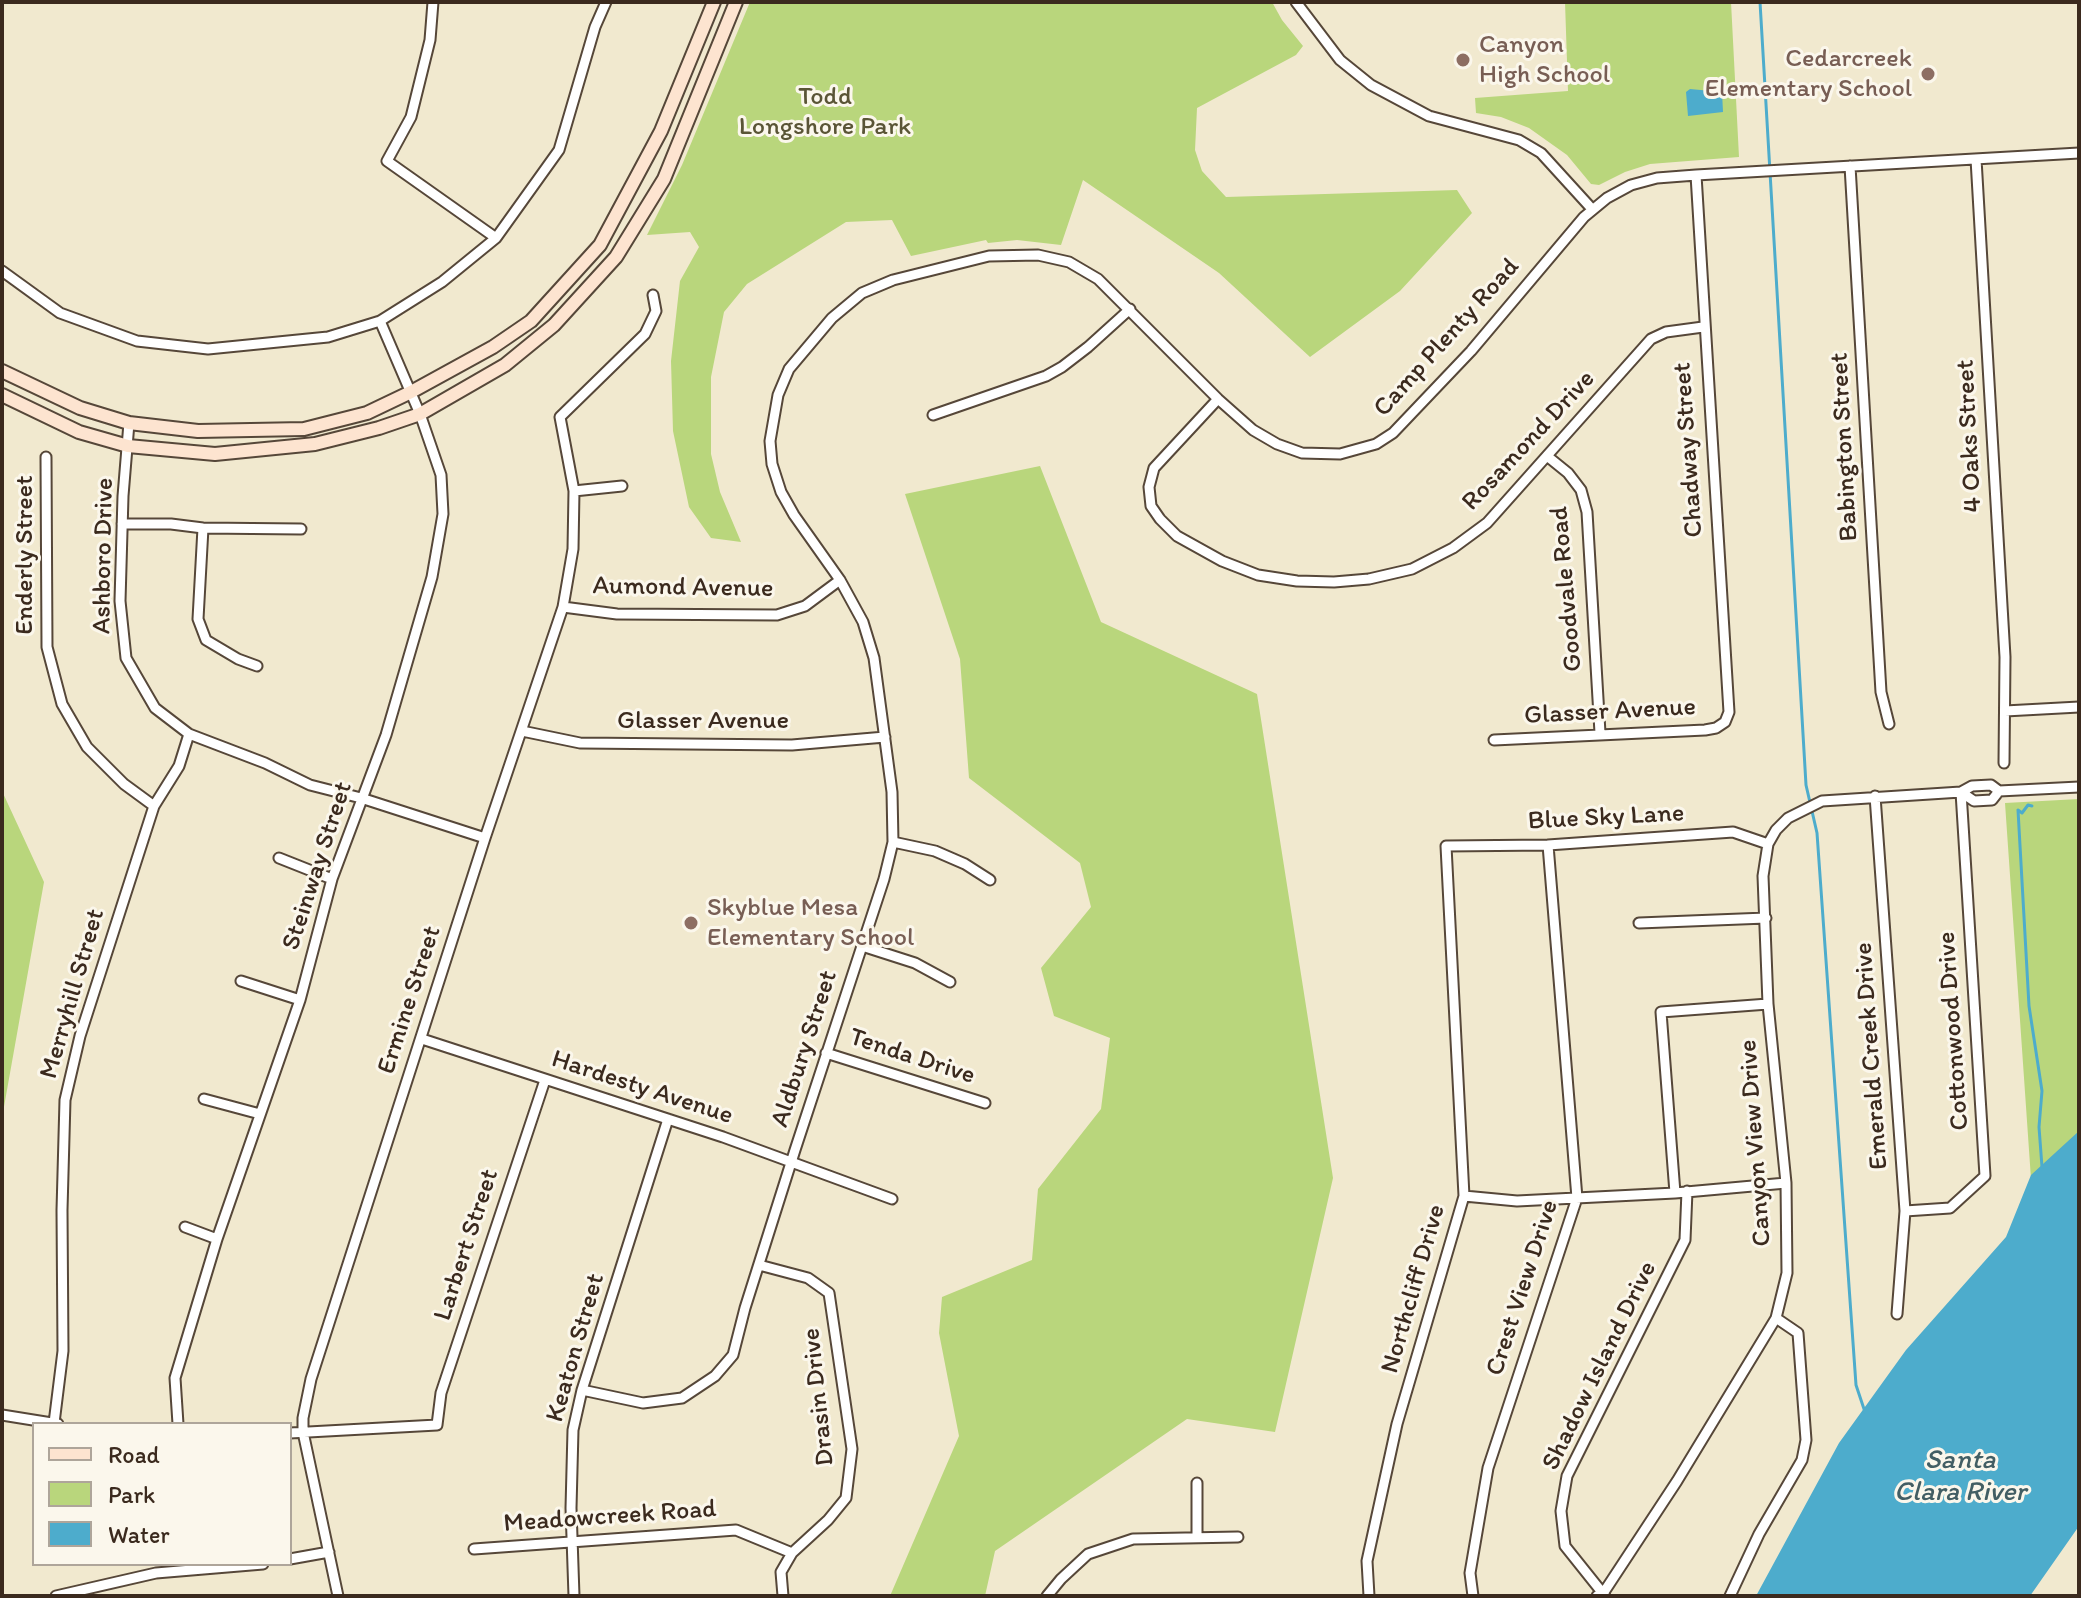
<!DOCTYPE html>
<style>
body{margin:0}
#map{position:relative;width:2081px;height:1598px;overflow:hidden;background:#f1e9cf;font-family:Itim,sans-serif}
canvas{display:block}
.frame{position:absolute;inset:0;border:4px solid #3b2a1e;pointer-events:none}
.legend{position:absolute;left:32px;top:1422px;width:260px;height:144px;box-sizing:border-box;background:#fbf7ec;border:2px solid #aea59a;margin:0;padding:10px 14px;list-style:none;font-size:24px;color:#3b2a1e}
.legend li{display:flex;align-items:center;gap:16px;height:40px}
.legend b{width:40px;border:2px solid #aea59a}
</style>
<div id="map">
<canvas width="2081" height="1598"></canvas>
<div class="frame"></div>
<ul class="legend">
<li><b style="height:10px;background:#fde4d0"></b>Road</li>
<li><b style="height:22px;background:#b9d67c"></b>Park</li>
<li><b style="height:22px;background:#4daccc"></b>Water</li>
</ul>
</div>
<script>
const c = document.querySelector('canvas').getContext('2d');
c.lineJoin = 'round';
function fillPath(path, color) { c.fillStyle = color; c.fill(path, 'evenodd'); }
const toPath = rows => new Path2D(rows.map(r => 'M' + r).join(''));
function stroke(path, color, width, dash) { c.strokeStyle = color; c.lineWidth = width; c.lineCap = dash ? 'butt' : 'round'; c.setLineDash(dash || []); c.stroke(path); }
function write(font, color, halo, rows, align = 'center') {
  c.font = font + ' Itim,sans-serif'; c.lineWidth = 6; c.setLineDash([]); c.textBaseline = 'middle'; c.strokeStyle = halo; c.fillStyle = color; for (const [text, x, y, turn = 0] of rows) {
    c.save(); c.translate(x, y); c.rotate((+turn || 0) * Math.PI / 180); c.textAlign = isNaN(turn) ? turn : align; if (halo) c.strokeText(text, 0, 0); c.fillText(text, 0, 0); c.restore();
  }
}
fillPath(toPath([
 [750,2,1272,2,1282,20,1303,46,1296,55,1197,108,1195,150,1202,171,1226,197,1457,190,1472,213,1400,291,1310,357,1219,273,1083,180,1061,245,1017,240,988,243,986,240,911,256,892,220,846,222,747,284,724,312,711,377,711,454,720,492,741,542,711,538,689,507,673,431,671,361,680,281,699,247,690,232,647,235,682,165],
 [1565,2,1731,2,1739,157,1650,164,1625,172,1599,185,1591,184,1567,155,1529,128,1501,117,1476,113,1475,98,1568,91],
 [1040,466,1101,622,1257,694,1333,1178,1275,1432,1187,1419,995,1551,985,1596,890,1596,959,1436,939,1333,942,1297,1032,1260,1038,1189,1101,1109,1110,1038,1054,1016,1041,968,1091,907,1080,863,969,778,960,659,905,494],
 [2,791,44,882,2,1118],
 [2079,799,2079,1394,2046,1396,2005,803]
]), '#b9d67c');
fillPath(toPath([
 [1690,89,1722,92,1723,112,1688,116,1686,92],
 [2079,1131,2079,1526,2030,1596,1756,1596,1839,1443,1906,1350,2006,1237,2031,1175]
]), '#4daccc');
stroke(toPath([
 [1760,2,1806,785,1817,833,1856,1385,1865,1412],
 [2032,806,2028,805,2022,813,2018,810,2029,1006,2042,1091,2039,1127,2042,1167]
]), '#4daccc', 3);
const street = toPath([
 [433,2,430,40,411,117,387,161,496,238],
 [1296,2,1340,60,1371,85,1429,116,1519,140,1541,153,1592,209],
 [1976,159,2005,657,2004,763],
 [1850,166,1881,692,1889,724],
 [2,271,60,313,137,341,208,349,328,337,380,321,442,282,496,238,559,150,595,27,606,2],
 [1218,399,1154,468,1149,487,1151,506,1160,519,1177,536,1222,561,1258,575,1297,581,1334,582,1369,579,1412,569,1453,548,1487,523,1651,339,1666,332,1703,327],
 [933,415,1046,376,1062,367,1088,347,1130,309],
 [129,423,123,496,120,601,126,658,155,708,189,734,265,763,310,785,361,798,485,838],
 [1547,456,1568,473,1581,490,1587,512,1600,733],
 [46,457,47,647,62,704,87,747,124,784,154,806],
 [574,491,622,486],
 [122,524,171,524,203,528,301,529],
 [203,528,198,619,206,640,238,659,257,666],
 [563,607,617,614,777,615,805,606,840,580],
 [2005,711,2079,707],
 [522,731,580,743,792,745,885,737],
 [1494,740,1705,730,1716,728,1725,722,1729,712,1696,175],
 [1999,791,1992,800,1974,801,1961,792,1972,786,1991,785,1999,791,2079,787],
 [1875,796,1905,1211,1897,1314],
 [893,842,935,851,965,864,990,880],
 [279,858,332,879],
 [1639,923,1766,918],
 [862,946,915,963,950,982],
 [241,981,300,1000],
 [422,1039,723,1137,892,1199],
 [826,1053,985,1103],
 [204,1099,260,1114],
 [1675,1193,1661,1012,1768,1004],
 [1464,1196,1517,1201,1675,1193,1786,1183],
 [185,1227,217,1239],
 [759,1265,808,1278,829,1293,852,1449,846,1498,828,1520,792,1553,781,1572,783,1596],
 [582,1390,643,1403,682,1398,715,1376,733,1355,745,1308,795,1150,884,879,893,842,892,792,874,658,863,622,840,580,794,515,781,492,772,464,770,441,778,395,789,369,832,318,862,293,893,280,989,256,1038,255,1069,262,1098,279,1218,399,1253,430,1277,444,1302,453,1340,454,1376,444,1393,433,1471,351,1584,217,1607,198,1631,185,1657,178,1696,175,2079,153],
 [2,1415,58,1424],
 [54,1423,63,1351,62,1210,65,1100,80,1036,154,806,179,766,189,734],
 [178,1424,175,1378,217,1239,300,1000,332,879,386,735,432,577,443,514,441,475,420,414,380,321],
 [290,1433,437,1425,441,1393,545,1080],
 [1197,1483,1197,1537],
 [474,1549,736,1530,792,1553],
 [290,1559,329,1552],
 [56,1596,156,1573,263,1564],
 [338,1596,303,1432,303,1418,311,1379,485,838,563,607,573,549,574,491,560,417,645,334,656,311,653,295],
 [574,1596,571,1508,573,1430,582,1390,668,1119],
 [1047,1596,1061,1579,1088,1554,1133,1539,1238,1537],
 [1369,1596,1367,1561,1397,1424,1464,1196,1446,846,1548,845,1733,832,1768,844],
 [1473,1596,1470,1573,1488,1468,1577,1198,1548,845],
 [1597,1596,1604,1592,1677,1481,1776,1318,1787,1273,1786,1183,1768,1004,1763,876,1768,844,1776,830,1788,818,1822,801,1961,792,1985,1176,1950,1208,1905,1211],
 [1605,1596,1565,1546,1561,1511,1567,1476,1685,1240,1687,1191],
 [1730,1596,1759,1534,1802,1460,1806,1440,1798,1333,1776,1318]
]);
const secondary = toPath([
 [2,371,80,408,129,423,198,431,304,429,367,413,411,392,493,347,531,321,600,245,661,131,714,2],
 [2,395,79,432,128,446,215,454,315,444,379,428,420,414,505,365,554,325,616,257,664,179,736,2]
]);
stroke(street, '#564739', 13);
stroke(secondary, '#564739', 16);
stroke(street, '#fff', 9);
stroke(secondary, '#fde4d0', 12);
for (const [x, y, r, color] of [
 [1463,60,8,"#8d6e63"],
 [1928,74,8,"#8d6e63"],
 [691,923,8,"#8d6e63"]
]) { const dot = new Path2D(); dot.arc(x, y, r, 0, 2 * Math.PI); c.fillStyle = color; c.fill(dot); stroke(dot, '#fbf7ec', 3); }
write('26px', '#785e54', '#fbf7ec', [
 ["Canyon",1479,45],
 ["High School",1479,75],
 ["Cedarcreek",1912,59,"right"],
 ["Elementary School",1912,89,"right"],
 ["Skyblue Mesa",707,908],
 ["Elementary School",707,938]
], 'left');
write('26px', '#5a5536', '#fbf7ec', [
 ["Todd",825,97],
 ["Longshore Park",825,127]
]);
write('26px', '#3b2a1e', '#fbf7ec', [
 ["Camp Plenty Road",1447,338,-48],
 ["4 Oaks Street",1970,436,-93],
 ["Rosamond Drive",1529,441,-47],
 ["Babington Street",1845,447,-93],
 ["Chadway Street",1689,450,-94],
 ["Enderly Street",25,555,-90],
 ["Ashboro Drive",104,556,-89],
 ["Aumond Avenue",683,588,1],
 ["Goodvale Road",1567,589,-95],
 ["Glasser Avenue",1610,712,-3],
 ["Glasser Avenue",703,721],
 ["Blue Sky Lane",1606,818,-3],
 ["Steinway Street",318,866,-72],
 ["Merryhill Street",73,994,-74],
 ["Ermine Street",410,1000,-72],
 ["Cottonwood Drive",1954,1031,-94],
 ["Aldbury Street",805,1049,-72],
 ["Emerald Creek Drive",1872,1056,-94],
 ["Tenda Drive",912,1057,18],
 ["Hardesty Avenue",642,1088,18],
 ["Canyon View Drive",1756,1143,-94],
 ["Larbert Street",467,1245,-72],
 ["Crest View Drive",1523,1288,-72],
 ["Northcliff Drive",1414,1289,-74],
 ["Keaton Street",576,1348,-74],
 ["Shadow Island Drive",1600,1366,-64],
 ["Drasin Drive",819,1397,-96],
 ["Meadowcreek Road",610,1517,-4]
]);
write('italic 28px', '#425e64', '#fbf7ec', [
 ["Santa",1960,1461],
 ["Clara River",1960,1493]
]);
</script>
